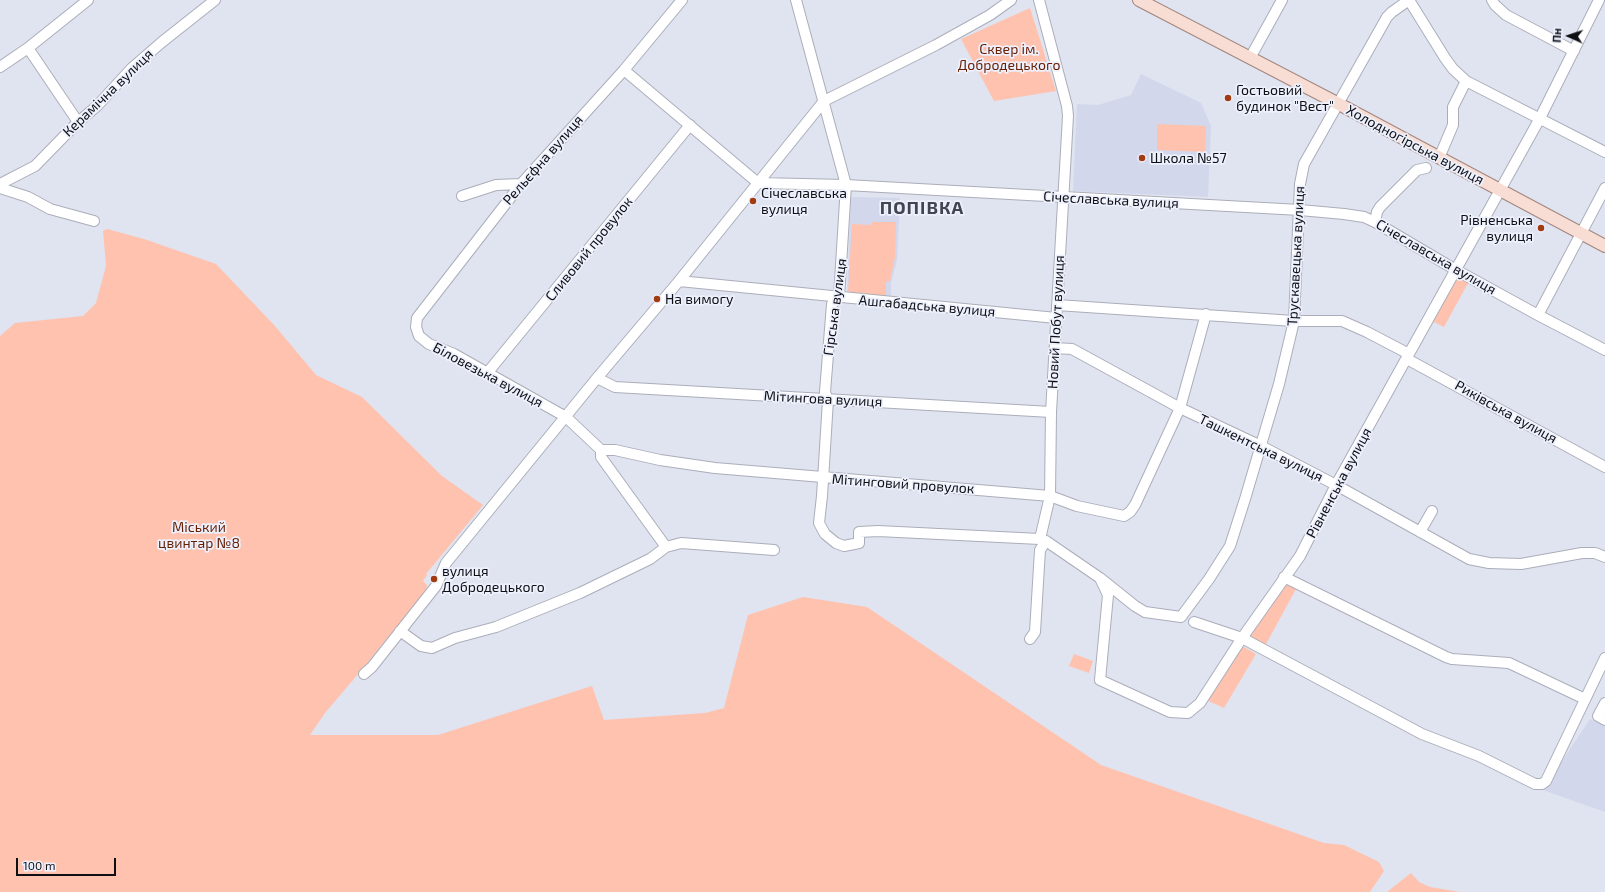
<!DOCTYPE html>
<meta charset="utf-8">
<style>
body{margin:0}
#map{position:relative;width:1605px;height:892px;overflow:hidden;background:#e0e3f0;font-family:"Exo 2",sans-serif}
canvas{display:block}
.north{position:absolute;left:1549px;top:16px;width:40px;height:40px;-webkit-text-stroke:3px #edf0fd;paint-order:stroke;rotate:273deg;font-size:11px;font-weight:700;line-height:16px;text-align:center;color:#0e0f13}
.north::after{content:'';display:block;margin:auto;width:14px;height:18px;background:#0e0f13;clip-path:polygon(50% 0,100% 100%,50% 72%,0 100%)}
.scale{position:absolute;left:16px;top:858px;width:100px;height:18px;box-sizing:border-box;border:2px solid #0e0f13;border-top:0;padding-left:5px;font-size:12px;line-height:14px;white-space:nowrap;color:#0e0f13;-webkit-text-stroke:3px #edf0fd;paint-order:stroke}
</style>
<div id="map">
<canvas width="1605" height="892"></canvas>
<div class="north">Пн</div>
<div class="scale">100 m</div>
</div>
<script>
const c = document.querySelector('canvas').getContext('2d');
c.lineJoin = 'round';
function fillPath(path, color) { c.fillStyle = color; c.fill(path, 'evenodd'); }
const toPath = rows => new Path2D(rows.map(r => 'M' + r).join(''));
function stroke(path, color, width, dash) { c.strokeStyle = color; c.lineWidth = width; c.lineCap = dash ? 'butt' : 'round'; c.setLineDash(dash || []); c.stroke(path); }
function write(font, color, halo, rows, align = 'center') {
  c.font = font + ' "Exo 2",sans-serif'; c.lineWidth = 3.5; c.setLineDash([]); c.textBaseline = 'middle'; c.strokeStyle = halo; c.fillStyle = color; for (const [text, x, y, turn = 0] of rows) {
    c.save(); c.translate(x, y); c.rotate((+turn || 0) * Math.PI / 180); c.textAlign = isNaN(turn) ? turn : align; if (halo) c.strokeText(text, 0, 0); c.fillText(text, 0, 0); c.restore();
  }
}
fillPath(toPath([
 [1141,74,1201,103,1211,126,1208,197,1073,191,1077,104,1098,105,1131,95],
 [851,197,900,198,897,260,891,283,891,301,847,295],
 [1590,719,1605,726,1605,812,1543,790]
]), '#d3d7eb');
fillPath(toPath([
 [1030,8,1056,91,994,101,961,39],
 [1157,124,1206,126,1205,152,1157,150],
 [872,222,896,222,895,257,890,281,886,282,886,297,848,293,852,224,872,225],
 [107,229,144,239,216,264,275,326,316,375,362,397,442,476,483,505,426,574,427,575,423,581,427,585,426,590,365,666,325,713,310,735,438,735,592,686,604,720,705,713,724,708,748,615,803,597,867,607,1101,765,1324,843,1344,845,1379,862,1384,871,1370,892,0,892,0,336,15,323,83,316,96,303,106,266,103,231],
 [1454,275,1468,283,1444,327,1430,320],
 [1285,581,1296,589,1265,646,1246,636],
 [1242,646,1256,654,1224,708,1206,700],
 [1074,654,1093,661,1089,673,1069,666],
 [1411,873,1419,882,1430,887,1460,892,1387,892]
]), '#ffc2ae');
const minor = toPath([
 [682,0,624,70,521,184,417,318,416,327,419,336,429,344,454,354,566,417,601,450,615,450,660,460,715,468,1050,496,1077,506,1124,516,1130,512,1135,505,1180,408,1206,314],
 [796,0,846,185,839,297,832,304,825,392,828,400,822,496,819,523,825,534,836,543,844,546,859,543,859,532,878,531,1040,539],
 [1409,0,1445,58,1453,69,1466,81,1605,152],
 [1492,0,1495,5,1506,15,1574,51],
 [28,48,78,122],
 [1250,58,1282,0],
 [0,67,28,48,88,0],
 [624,70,758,183,846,185,1300,210,1344,214,1364,217,1375,222,1456,270,1538,315,1605,350],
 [1439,158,1453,125,1453,107,1466,81],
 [0,184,35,166,78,122,97,106,132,68,162,42,215,0],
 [0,188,28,197,50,209,94,221],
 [462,196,496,185,521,184],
 [1375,222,1377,212,1380,207,1417,170,1426,168],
 [679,281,1056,318],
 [1057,305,1294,321,1342,321,1367,332,1409,354],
 [1538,315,1605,188],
 [1055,348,1072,349,1180,408,1261,446,1336,485,1469,559,1489,563,1521,564,1582,553,1595,553,1605,557],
 [1407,359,1605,467],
 [488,372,690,125],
 [597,378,615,387,1051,412],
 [601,450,601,457,666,547],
 [1420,532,1432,511],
 [1046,541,1100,578,1135,606,1145,612,1181,617,1209,579,1230,546,1245,499,1279,384,1294,321,1300,184,1304,164,1387,17,1392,12,1409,0],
 [1284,577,1446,657,1452,659,1509,663,1585,699],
 [1100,578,1108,595,1100,680,1170,712,1188,713,1200,703,1242,638,1300,556,1336,485,1539,120,1599,0],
 [1194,622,1242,638,1422,734,1479,756,1535,784,1542,784,1546,781,1605,658],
 [400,631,421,646,432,648,455,638,496,627,580,593,650,559,666,547,681,543,774,550],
 [1030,639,1035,632,1040,550,1046,541,1040,539,1050,496,1051,412,1068,116,1067,106,1039,0],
 [364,674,372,667,436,586,446,563,597,378,679,281,824,101,936,45,990,15,1011,0],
 [1605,703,1598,716,1605,720]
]);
const major = toPath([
 [1139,0,1337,103,1605,246]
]);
stroke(minor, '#abaeba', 12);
stroke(major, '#a2867e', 14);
stroke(minor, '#fff', 10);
stroke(major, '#f7ddd4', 12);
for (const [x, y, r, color] of [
 [1228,98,4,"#a13c12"],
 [1142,158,4,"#a13c12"],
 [753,201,4,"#a13c12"],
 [1541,228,4,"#a13c12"],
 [657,299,4,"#a13c12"],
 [434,579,4,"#a13c12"]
]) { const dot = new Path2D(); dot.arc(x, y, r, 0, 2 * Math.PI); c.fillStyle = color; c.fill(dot); stroke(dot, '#edf0fd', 1.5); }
write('14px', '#661d00', '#edf0fd', [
 ["Сквер ім.",1009,49],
 ["Добродецького",1009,65],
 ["Міський",199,527],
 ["цвинтар №8",199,543]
]);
write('14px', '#0e0f13', '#edf0fd', [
 ["Гостьовий",1236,90],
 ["будинок \"Вест\"",1236,106],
 ["Школа №57",1150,158],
 ["Січеславська",761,193],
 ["вулиця",761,209],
 ["Рівненська",1533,220,"right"],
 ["вулиця",1533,236,"right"],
 ["На вимогу",665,299],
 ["вулиця",442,571],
 ["Добродецького",442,587]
], 'left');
write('14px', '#0e0f13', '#edf0fd', [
 ["Керамічна вулиця",108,93,-44],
 ["Холодногірська вулиця",1415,145,28],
 ["Рельєфна вулиця",543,160,-49],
 ["Січеславська вулиця",1111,200,3],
 ["Сливовий провулок",589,249,-51],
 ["Трускавецька вулиця",1296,256,-87],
 ["Січеславська вулиця",1436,257,30],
 ["Ашгабадська вулиця",927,306,5],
 ["Гірська вулиця",835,307,-82],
 ["Новий Побут вулиця",1056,322,-87],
 ["Біловезька вулиця",488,375,28],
 ["Мітингова вулиця",823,399,3],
 ["Риківська вулиця",1506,412,29],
 ["Ташкентська вулиця",1261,448,26],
 ["Рівненська вулиця",1339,483,-62],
 ["Мітинговий провулок",903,484,4]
]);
c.letterSpacing = '1px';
write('bold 18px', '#434650', '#edf0fd', [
 ["ПОПІВКА",922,208]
]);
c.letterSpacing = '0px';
</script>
